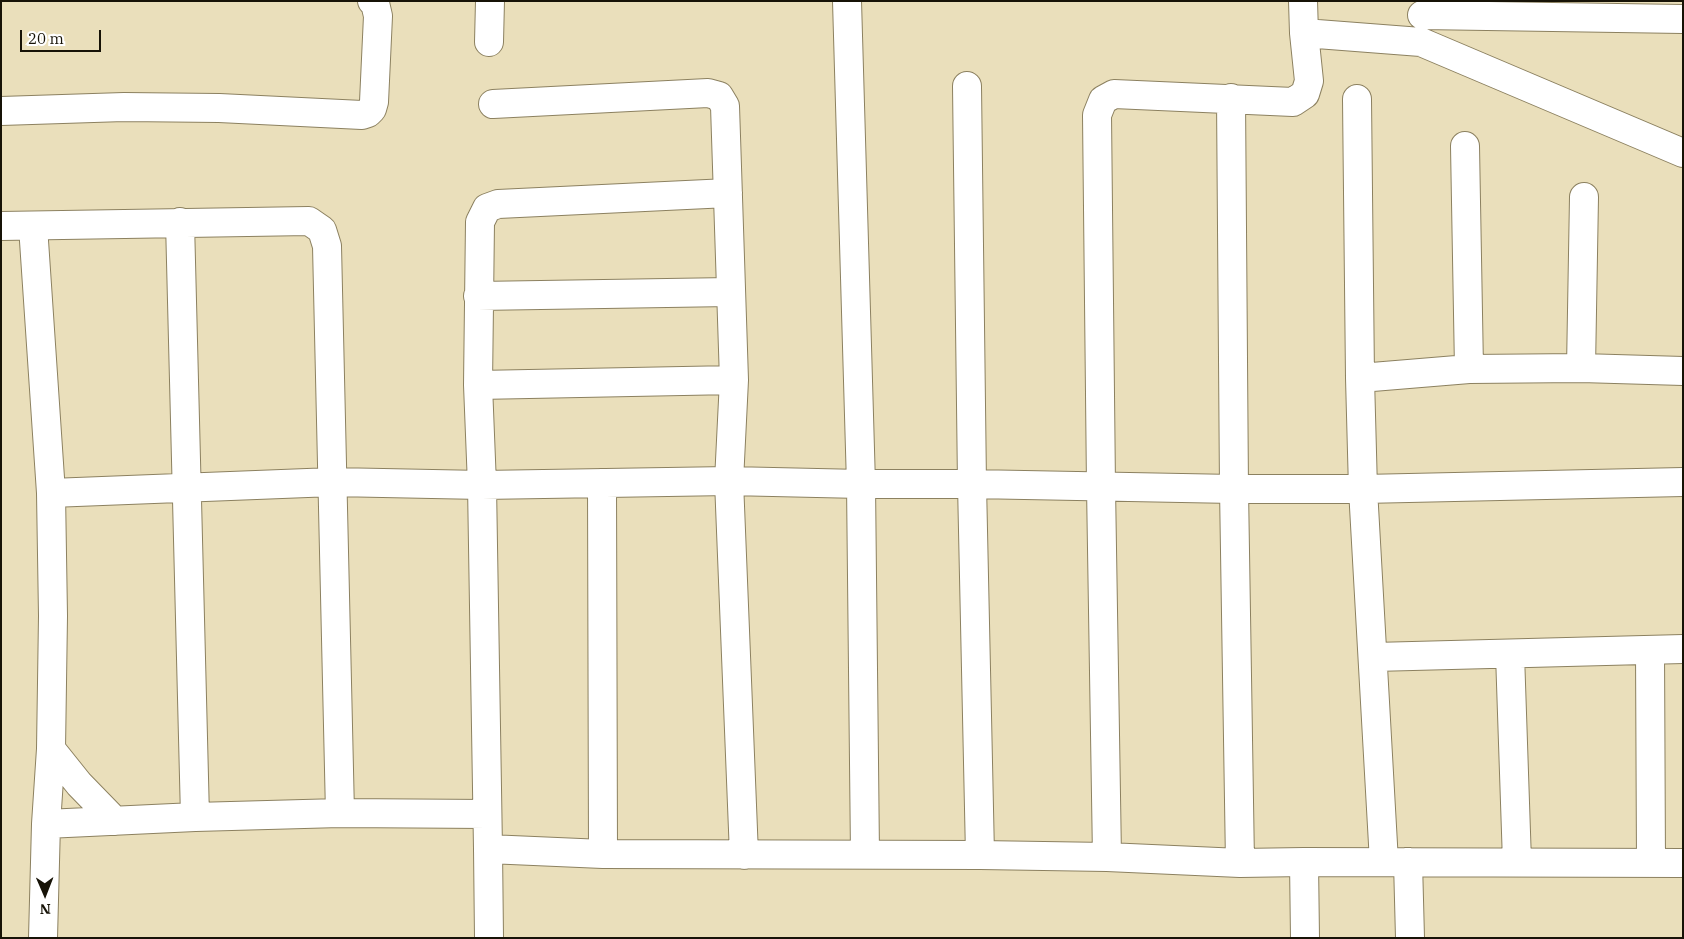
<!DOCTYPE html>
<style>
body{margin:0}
#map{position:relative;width:1684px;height:939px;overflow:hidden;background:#eadfbb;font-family:"IBM Plex Serif",serif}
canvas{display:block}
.frame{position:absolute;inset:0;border:2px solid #171307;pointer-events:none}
.north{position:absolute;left:20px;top:869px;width:50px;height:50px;-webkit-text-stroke:4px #fff;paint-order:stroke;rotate:179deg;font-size:14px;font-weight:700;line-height:20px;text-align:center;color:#171307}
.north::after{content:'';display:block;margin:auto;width:18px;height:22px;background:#171307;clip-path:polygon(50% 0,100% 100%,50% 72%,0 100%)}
.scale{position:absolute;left:20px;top:30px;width:81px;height:22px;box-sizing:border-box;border:2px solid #171307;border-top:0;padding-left:6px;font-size:15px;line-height:18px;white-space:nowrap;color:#171307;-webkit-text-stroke:4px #fff;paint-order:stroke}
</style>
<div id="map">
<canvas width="1684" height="939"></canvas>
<div class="frame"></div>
<div class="north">N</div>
<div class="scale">20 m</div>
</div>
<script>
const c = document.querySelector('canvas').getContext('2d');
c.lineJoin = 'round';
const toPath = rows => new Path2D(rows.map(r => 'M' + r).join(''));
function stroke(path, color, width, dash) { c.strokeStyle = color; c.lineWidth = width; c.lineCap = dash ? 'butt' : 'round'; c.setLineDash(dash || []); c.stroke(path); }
const minor = toPath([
 [847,1,861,484,865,854],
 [1422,15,1683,19],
 [1304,33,1421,42,1683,153],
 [489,42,490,1],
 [967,86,972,484,980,855],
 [1231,98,1234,489,1240,863],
 [1357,99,1360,378,1363,489,1384,862],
 [493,104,708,93,719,96,725,106,734,380,729,481,744,855],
 [1,111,124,107,219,108,362,115,368,113,372,109,374,102,378,16,375,3,372,1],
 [1465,146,1469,369],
 [180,222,195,817],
 [1,226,309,221,322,230,327,246,340,813],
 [33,226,51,493,53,616,51,749,46,824,43,938],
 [478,296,730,292],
 [1581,368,1584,197],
 [1360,378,1469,369,1581,368,1683,371],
 [478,385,734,380],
 [602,483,603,854],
 [51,493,333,482,482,485,729,481,861,484,972,484,1234,489,1363,489,1683,482],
 [1650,650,1651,863],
 [1510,654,1517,862],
 [1374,657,1683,649],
 [51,749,79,784,115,821],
 [46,824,195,817,340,813,487,814],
 [488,849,482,485,478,385,480,222,487,208,498,204,728,193],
 [1107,857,1101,487,1097,115,1103,100,1114,94,1293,102,1305,94,1309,81,1304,33,1303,1],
 [1304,862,1683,863],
 [1408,862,1410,938],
 [489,938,488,849,603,854,980,855,1107,857,1240,863,1304,862,1305,938]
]);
stroke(minor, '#8c8160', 30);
stroke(minor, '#fff', 28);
</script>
